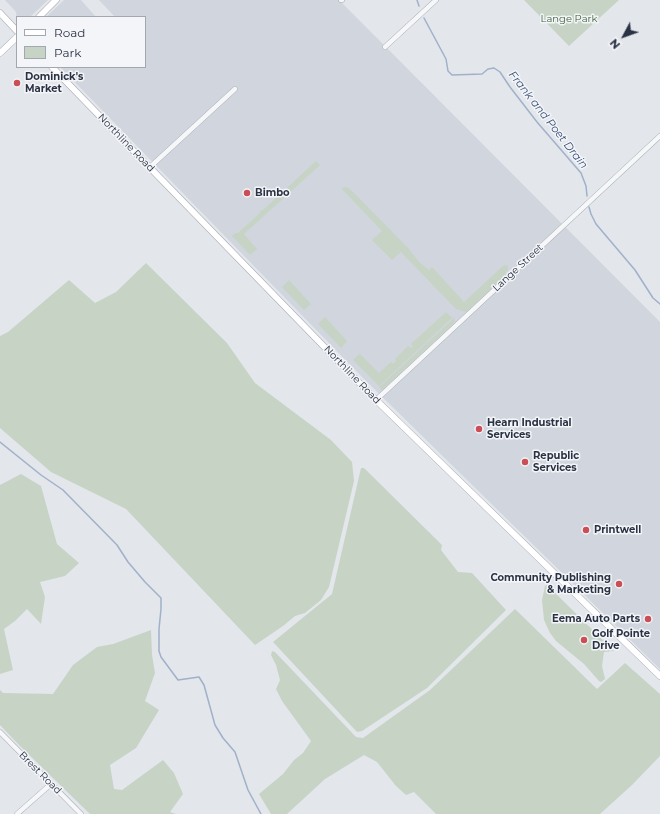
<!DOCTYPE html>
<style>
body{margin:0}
#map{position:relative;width:660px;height:814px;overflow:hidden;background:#e3e6eb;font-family:Montserrat,sans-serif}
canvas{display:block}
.legend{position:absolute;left:16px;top:16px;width:130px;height:52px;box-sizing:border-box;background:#f3f5f8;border:1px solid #a3a7b0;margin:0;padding:5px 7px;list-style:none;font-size:12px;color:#2b3243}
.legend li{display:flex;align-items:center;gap:8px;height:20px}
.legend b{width:20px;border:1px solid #a3a7b0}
.north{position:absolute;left:604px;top:16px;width:40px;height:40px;-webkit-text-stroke:3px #f3f5f8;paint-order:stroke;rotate:229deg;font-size:11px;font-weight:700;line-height:16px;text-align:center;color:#2b3243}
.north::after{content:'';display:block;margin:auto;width:14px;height:18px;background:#2b3243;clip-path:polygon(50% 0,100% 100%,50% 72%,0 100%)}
</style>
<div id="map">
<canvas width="660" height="814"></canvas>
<ul class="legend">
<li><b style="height:5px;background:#fff"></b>Road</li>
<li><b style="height:11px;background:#c7d4c5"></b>Park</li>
</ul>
<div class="north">N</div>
</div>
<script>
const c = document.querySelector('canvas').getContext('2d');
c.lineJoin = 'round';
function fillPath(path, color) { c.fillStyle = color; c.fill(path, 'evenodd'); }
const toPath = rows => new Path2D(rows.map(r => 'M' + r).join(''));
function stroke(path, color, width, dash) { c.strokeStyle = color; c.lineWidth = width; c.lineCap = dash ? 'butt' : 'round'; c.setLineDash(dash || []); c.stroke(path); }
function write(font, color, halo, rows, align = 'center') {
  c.font = font + ' Montserrat,sans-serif'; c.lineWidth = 3; c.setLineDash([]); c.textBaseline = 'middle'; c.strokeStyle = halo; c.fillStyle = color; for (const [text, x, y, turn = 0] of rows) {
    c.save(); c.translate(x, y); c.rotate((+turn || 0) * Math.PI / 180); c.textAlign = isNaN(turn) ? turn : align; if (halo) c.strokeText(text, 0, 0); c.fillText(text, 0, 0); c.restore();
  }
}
fillPath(toPath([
 [5,0,48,0,30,17,17,17,17,22,16,12],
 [64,0,81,0,96,17,46,17],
 [99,0,339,0,660,322,660,669,364,379,60,67,145,67,145,17,115,17]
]), '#d1d5dd');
fillPath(toPath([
 [524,0,619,0,569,46],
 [316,161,320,165,244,234,257,249,250,255,232,236,235,233,238,233,260,213,260,210,262,211],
 [347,187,355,194,409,249,419,262,429,270,432,267,464,302,503,266,506,265,508,266,508,269,501,280,466,312,456,309,401,252,392,260,372,240,382,231,341,188],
 [146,263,227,343,255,383,331,440,352,462,354,481,329,587,321,600,305,613,295,616,283,626,255,645,126,509,51,472,0,428,0,336,8,332,69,280,95,303,116,292],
 [289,280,311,304,304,310,282,287],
 [446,312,451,317,453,317,379,386,353,360,359,354,361,355,379,373,391,362,393,364,396,361,395,359,408,346,411,348,413,347,411,344],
 [325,317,347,341,341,348,318,324],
 [454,318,455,321,453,324,382,390,379,387],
 [361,468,364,468,442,545,441,550,458,572,472,573,506,610,427,688,362,731,357,732,273,642,332,594],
 [21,474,41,486,57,544,79,563,65,576,40,582,45,597,41,624,27,609,15,621,4,629,13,670,0,674,0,485],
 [547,585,614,651,604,652,602,666,605,679,601,682,599,681,584,664,556,641,550,633,544,620,542,600,545,586],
 [515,609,597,689,625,663,660,694,660,756,632,785,600,814,436,814,414,792,406,795,396,786,377,762,364,755,325,779,287,814,271,814,259,794,283,774,294,760,303,753,311,741,282,701,276,689,280,680,276,665,271,655,272,651,275,652,356,737,363,738,430,690],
 [151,630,152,655,155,673,145,701,159,710,136,748,110,765,114,789,122,790,163,760,174,773,183,794,170,812,176,814,90,814,18,744,0,725,0,690,3,693,53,694,73,665,97,647,113,644]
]), '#c7d4c5');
stroke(toPath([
 [417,0,419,6],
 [424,18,446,59,448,71,452,75,482,74,488,69,494,68,500,72,510,87,537,122,581,173,586,186,587,196],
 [589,207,591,214,596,224,635,270,653,298,660,304],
 [0,442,41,475,63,490,117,545,128,562,145,582,161,598,161,609,159,629,159,651,161,657,178,680,199,677,204,685,215,725,223,738,235,752,248,790,261,814]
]), '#a0b1c9', 1.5);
const street = toPath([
 [341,0,342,0],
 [385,47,436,0],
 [150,167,235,89],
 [376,400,660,136],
 [0,732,81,814],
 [17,814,51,784]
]);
const secondary = toPath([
 [0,13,17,31],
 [39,17,56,0],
 [0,53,17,37],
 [52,67,376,400,660,676]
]);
stroke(street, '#a8acb5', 5.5);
stroke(secondary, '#a8acb5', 7);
stroke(street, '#f6f7f9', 4.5);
stroke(secondary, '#fff', 6);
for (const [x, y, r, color] of [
 [17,83,4,"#cb4e57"],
 [247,193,4,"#cb4e57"],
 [479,429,4,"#cb4e57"],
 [525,462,4,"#cb4e57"],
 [586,530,4,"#cb4e57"],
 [619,584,4,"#cb4e57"],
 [648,619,4,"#cb4e57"],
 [584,640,4,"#cb4e57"]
]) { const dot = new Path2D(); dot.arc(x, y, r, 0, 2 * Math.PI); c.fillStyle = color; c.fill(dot); stroke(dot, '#f3f5f8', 1.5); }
write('10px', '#3d5e39', '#f3f5f8', [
 ["Lange Park",569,19]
]);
write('bold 10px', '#2b3243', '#f3f5f8', [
 ["Dominick's",25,77],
 ["Market",25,89],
 ["Bimbo",255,193],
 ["Hearn Industrial",487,423],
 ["Services",487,435],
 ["Republic",533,456],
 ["Services",533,468],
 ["Printwell",594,530],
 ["Community Publishing",611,578,"right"],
 ["& Marketing",611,590,"right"],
 ["Eema Auto Parts",640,619,"right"],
 ["Golf Pointe",592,634],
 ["Drive",592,646]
], 'left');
write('10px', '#2b3243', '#f3f5f8', [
 ["Northline Road",126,143,46],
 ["Lange Street",518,268,-43],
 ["Northline Road",352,375,46],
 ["Brest Road",40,773,45]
]);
write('italic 11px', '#364e76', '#f3f5f8', [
 ["Frank and Poet Drain",548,120,52]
]);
</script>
